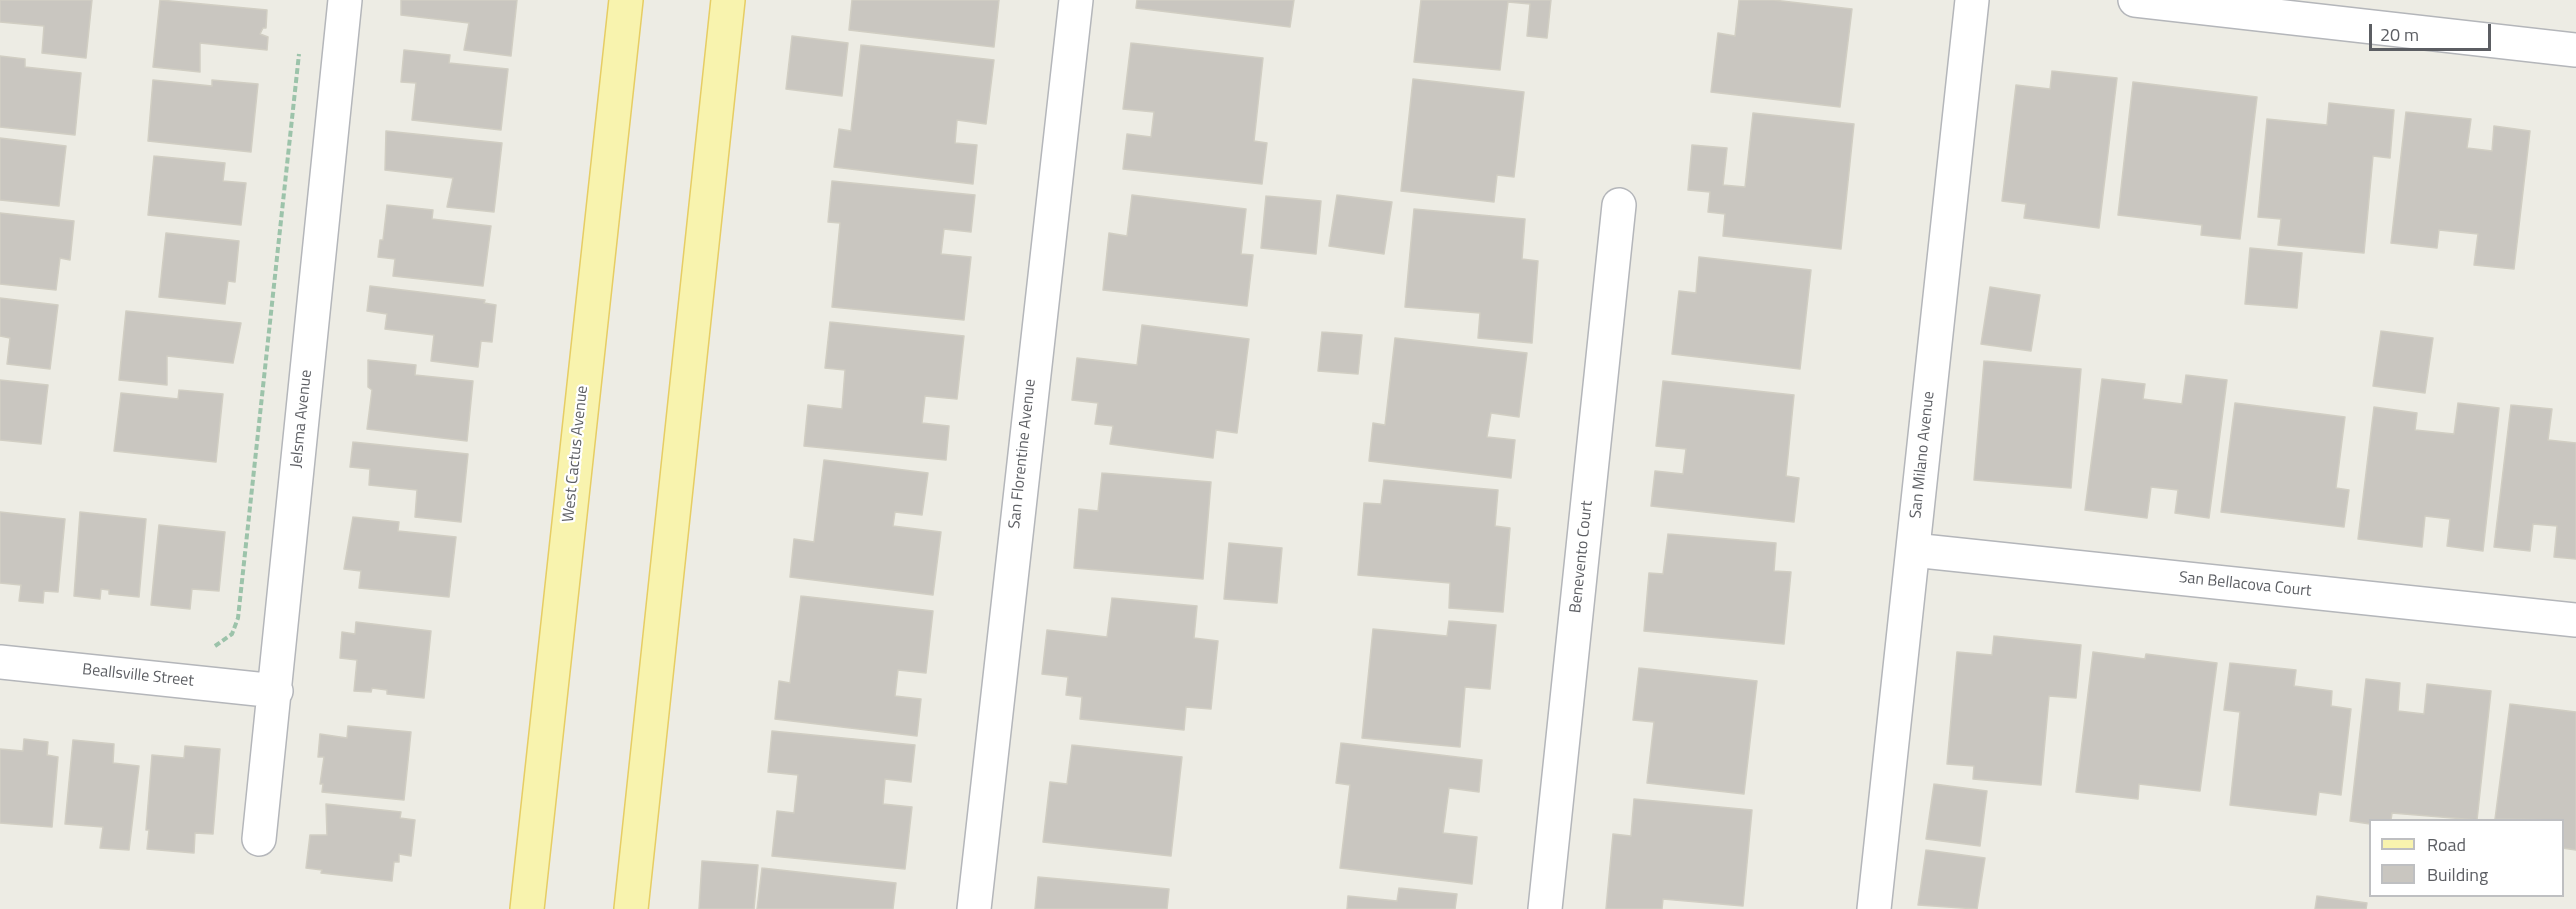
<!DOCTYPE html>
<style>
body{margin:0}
#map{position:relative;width:2576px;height:909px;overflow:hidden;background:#edece4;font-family:"Titillium Web",sans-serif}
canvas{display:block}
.legend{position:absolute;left:2369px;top:819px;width:195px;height:78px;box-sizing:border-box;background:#fff;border:2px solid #bebfc1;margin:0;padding:8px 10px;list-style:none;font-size:18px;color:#5c5e63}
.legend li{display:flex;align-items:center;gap:12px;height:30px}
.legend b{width:30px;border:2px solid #bebfc1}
.scale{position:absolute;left:2369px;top:24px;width:122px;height:27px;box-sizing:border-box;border:3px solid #5c5e63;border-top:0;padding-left:8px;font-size:18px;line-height:21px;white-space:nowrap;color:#5c5e63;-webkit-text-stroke:4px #fff;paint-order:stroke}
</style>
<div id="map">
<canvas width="2576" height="909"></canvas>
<ul class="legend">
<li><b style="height:8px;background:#f8f3ae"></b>Road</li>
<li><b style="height:16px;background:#c9c6c0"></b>Building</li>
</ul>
<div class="scale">20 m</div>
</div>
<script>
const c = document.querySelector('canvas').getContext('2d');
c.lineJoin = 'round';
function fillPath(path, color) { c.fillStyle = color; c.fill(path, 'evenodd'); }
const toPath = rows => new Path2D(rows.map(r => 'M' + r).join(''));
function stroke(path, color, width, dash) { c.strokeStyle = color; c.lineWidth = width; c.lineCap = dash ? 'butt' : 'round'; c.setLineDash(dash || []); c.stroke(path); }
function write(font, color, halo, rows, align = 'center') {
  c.font = font + ' "Titillium Web",sans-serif'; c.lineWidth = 4.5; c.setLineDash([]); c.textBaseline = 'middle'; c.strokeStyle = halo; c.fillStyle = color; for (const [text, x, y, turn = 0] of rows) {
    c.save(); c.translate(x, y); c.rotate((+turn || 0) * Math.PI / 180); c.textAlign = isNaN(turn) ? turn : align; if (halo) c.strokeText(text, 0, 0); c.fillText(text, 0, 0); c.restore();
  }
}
const building = toPath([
 [0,0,92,0,86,58,42,53,44,26,0,22,0,0],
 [160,0,267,10,266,28,263,28,260,34,268,37,267,50,200,43,200,72,153,67,160,0],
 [401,0,517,0,511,56,464,50,469,23,401,15,401,0],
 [852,0,999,0,994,47,849,30,852,0],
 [1137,0,1294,0,1290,27,1136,8,1137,0],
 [1421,0,1551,0,1547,38,1527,36,1530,4,1508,2,1500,70,1414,62,1421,0],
 [1739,0,1773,0,1852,9,1840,107,1711,92,1718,33,1735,36,1739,0],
 [792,36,848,43,842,96,786,89,792,36],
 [1131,43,1263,58,1254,141,1267,143,1262,184,1123,169,1127,134,1151,137,1154,112,1123,109,1131,43],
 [861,45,994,60,986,124,957,120,955,143,977,145,973,184,834,167,839,129,851,131,861,45],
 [404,50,450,55,449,63,508,69,501,130,412,120,416,83,401,82,404,50],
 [0,56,25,59,25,67,81,73,75,135,0,127,0,56],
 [2052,71,2117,78,2099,228,2024,218,2026,204,2002,201,2016,85,2050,89,2052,71],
 [1413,79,1524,92,1514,177,1497,175,1494,202,1401,191,1413,79],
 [153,80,212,86,212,80,258,84,251,152,148,141,153,80],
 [2133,82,2257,97,2240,239,2201,235,2202,225,2118,215,2133,82],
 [2329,103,2394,110,2390,158,2373,156,2364,253,2278,245,2281,219,2258,217,2267,119,2327,125,2329,103],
 [2406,112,2471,119,2467,148,2492,151,2494,126,2530,131,2514,269,2474,265,2478,234,2439,230,2437,248,2391,243,2406,112],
 [1753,113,1854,124,1841,249,1723,236,1725,214,1708,212,1710,192,1688,190,1692,145,1727,148,1723,185,1745,187,1753,113],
 [386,131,502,143,494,212,447,207,453,178,385,170,386,131],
 [0,138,66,146,59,206,0,200,0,138],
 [154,156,225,163,223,181,246,183,241,225,148,215,154,156],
 [832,181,975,195,971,232,944,229,941,254,971,257,964,320,832,307,840,223,828,222,832,181],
 [1132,195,1246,209,1241,254,1253,255,1247,306,1103,290,1109,233,1127,236,1132,195],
 [1337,195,1392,202,1384,254,1329,246,1337,195],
 [1266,196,1321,201,1316,254,1261,248,1266,196],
 [387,205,433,210,432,219,491,226,483,286,393,276,395,259,378,257,380,240,383,240,387,205],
 [1414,209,1525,219,1522,259,1538,261,1532,343,1478,338,1480,313,1405,307,1414,209],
 [0,213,74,221,70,260,60,258,56,290,0,284,0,213],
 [166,233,239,241,235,282,228,281,225,304,159,297,166,233],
 [2250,248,2302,253,2297,308,2245,304,2250,248],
 [1699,257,1811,270,1800,369,1672,354,1679,291,1696,293,1699,257],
 [370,286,485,300,484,303,496,305,492,342,481,341,478,367,431,361,434,335,385,329,387,314,367,311,370,286],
 [1990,287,2040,295,2031,351,1981,344,1990,287],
 [0,298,58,305,50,369,7,364,10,338,0,336,0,298],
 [126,311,241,323,233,363,167,356,167,385,119,380,126,311],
 [830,322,964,336,957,399,925,396,922,423,949,426,946,460,804,446,808,405,842,409,845,370,825,368,830,322],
 [1142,325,1249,339,1237,433,1216,430,1213,458,1110,444,1113,426,1095,424,1098,403,1072,400,1077,358,1137,365,1142,325],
 [2381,331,2433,338,2425,393,2373,386,2381,331],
 [1322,332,1362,335,1358,374,1318,371,1322,332],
 [1395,338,1527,353,1519,417,1491,413,1487,437,1515,440,1511,478,1369,461,1373,423,1385,425,1395,338],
 [368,360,416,365,415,375,473,381,467,441,367,429,372,390,368,387,368,360],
 [1984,361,2081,369,2071,488,1974,480,1984,361],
 [2186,375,2227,380,2209,518,2175,513,2178,490,2151,487,2147,518,2085,510,2102,379,2145,384,2143,399,2182,404,2186,375],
 [0,380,48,385,41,444,0,440,0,380],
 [1663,381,1794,395,1786,476,1799,478,1794,522,1651,506,1655,471,1683,474,1686,449,1656,446,1663,381],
 [179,390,223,394,216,462,114,451,121,393,178,399,179,390],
 [2235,403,2345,417,2336,488,2349,490,2344,527,2221,512,2235,403],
 [2458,403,2499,408,2483,551,2447,546,2450,519,2425,516,2422,547,2358,539,2374,407,2417,413,2415,430,2454,434,2458,403],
 [2511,405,2552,409,2548,440,2576,443,2576,559,2554,557,2557,526,2533,524,2530,551,2494,547,2511,405],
 [353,442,468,454,461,522,415,517,417,490,369,485,370,469,350,467,353,442],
 [824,460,928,473,922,515,895,512,893,526,941,532,933,595,790,577,794,539,814,542,824,460],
 [1102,473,1211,482,1203,579,1074,568,1079,509,1098,511,1102,473],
 [1384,480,1498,490,1495,526,1510,528,1503,612,1449,608,1450,583,1358,575,1364,503,1381,504,1384,480],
 [0,512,65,519,58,592,44,591,43,603,19,601,21,585,0,583,0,512],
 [80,512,146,519,139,597,109,594,109,590,101,589,100,599,74,596,80,512],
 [353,517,399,522,398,531,456,537,449,597,359,588,361,571,344,569,353,517],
 [159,525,225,532,219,591,192,589,190,609,151,605,159,525],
 [1668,534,1776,543,1774,571,1791,572,1784,644,1644,631,1649,573,1663,574,1668,534],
 [1229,543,1282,548,1277,603,1224,599,1229,543],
 [801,596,933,611,926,673,898,670,895,696,921,699,917,736,775,719,779,681,790,683,801,596],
 [1112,598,1197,606,1194,638,1218,641,1211,709,1186,707,1184,730,1080,719,1082,697,1066,695,1068,677,1042,674,1047,630,1107,637,1112,598],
 [1449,621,1496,625,1490,689,1465,687,1460,747,1362,738,1373,629,1447,636,1449,621],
 [356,622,431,631,424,698,387,694,387,690,372,688,371,692,354,691,357,660,340,658,342,632,355,634,356,622],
 [1994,636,2081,645,2076,698,2049,696,2041,785,1973,779,1974,766,1947,764,1957,652,1992,655,1994,636],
 [2093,652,2145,659,2146,654,2217,663,2200,791,2139,784,2138,799,2076,792,2093,652],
 [2230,663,2296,670,2294,686,2332,691,2331,706,2351,709,2341,795,2319,792,2316,815,2230,805,2240,712,2224,710,2230,663],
 [1639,668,1757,681,1744,794,1647,783,1654,722,1633,720,1639,668],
 [2366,679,2400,683,2398,711,2424,714,2427,684,2491,691,2477,820,2392,813,2391,820,2370,820,2370,824,2350,821,2366,679],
 [2510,704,2576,712,2576,850,2562,848,2562,820,2495,819,2510,704],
 [348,726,411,732,404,800,322,792,323,784,320,784,324,757,318,757,320,734,347,738,348,726],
 [772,731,915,745,911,782,885,779,883,804,912,807,905,869,772,856,777,811,794,813,798,775,768,772,772,731],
 [24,739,48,742,47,755,58,757,52,827,0,823,0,749,23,751,24,739],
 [73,740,114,744,113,763,139,766,129,850,100,848,103,827,65,824,73,740],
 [1341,743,1482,760,1479,792,1449,788,1443,833,1477,837,1472,884,1340,868,1350,785,1336,783,1341,743],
 [1072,745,1182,757,1171,856,1043,842,1050,782,1067,784,1072,745],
 [185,746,220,749,213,834,195,833,194,853,147,849,149,830,146,830,152,755,184,758,185,746],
 [1934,784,1987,791,1980,846,1926,839,1934,784],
 [1634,799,1752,810,1743,906,1663,899,1662,909,1606,909,1613,834,1631,836,1634,799],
 [326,804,401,812,400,818,415,820,411,856,399,854,399,862,394,862,392,881,321,873,322,870,306,868,310,835,327,835,326,804],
 [1926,850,1985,858,1977,909,1918,905,1926,850],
 [702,861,758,865,754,909,699,909,702,861],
 [762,868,896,883,893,909,757,909,762,868],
 [1038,877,1169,889,1167,909,1035,909,1038,877],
 [1399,888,1457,894,1455,909,1347,909,1348,896,1397,901,1399,888],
 [2317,896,2367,903,2366,909,2315,909,2317,896]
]);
fillPath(building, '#c9c6c0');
stroke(building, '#d1cec3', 1.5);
const minor = toPath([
 [2135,0,2576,50],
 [1913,550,2576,620],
 [0,662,276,691],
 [259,839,345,0],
 [974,909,1076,0],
 [1545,909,1619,205],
 [1874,909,1972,0]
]);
const major = toPath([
 [527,909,626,0],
 [631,909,728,0]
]);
stroke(minor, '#b4b6ba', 36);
stroke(major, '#e6cd64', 36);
stroke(toPath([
 [215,646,232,634,238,618,299,54]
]), '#9cc3aa', 4, [6, 3]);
stroke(minor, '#fff', 33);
stroke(major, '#f8f3ae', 33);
write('16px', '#5c5e63', '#fff', [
 ["Jelsma Avenue",302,419,-84],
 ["West Cactus Avenue",576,454,-84],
 ["San Florentine Avenue",1023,454,-84],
 ["San Milano Avenue",1923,455,-84],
 ["Benevento Court",1582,557,-84],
 ["San Bellacova Court",2245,585,6],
 ["Beallsville Street",138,676,6]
]);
</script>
